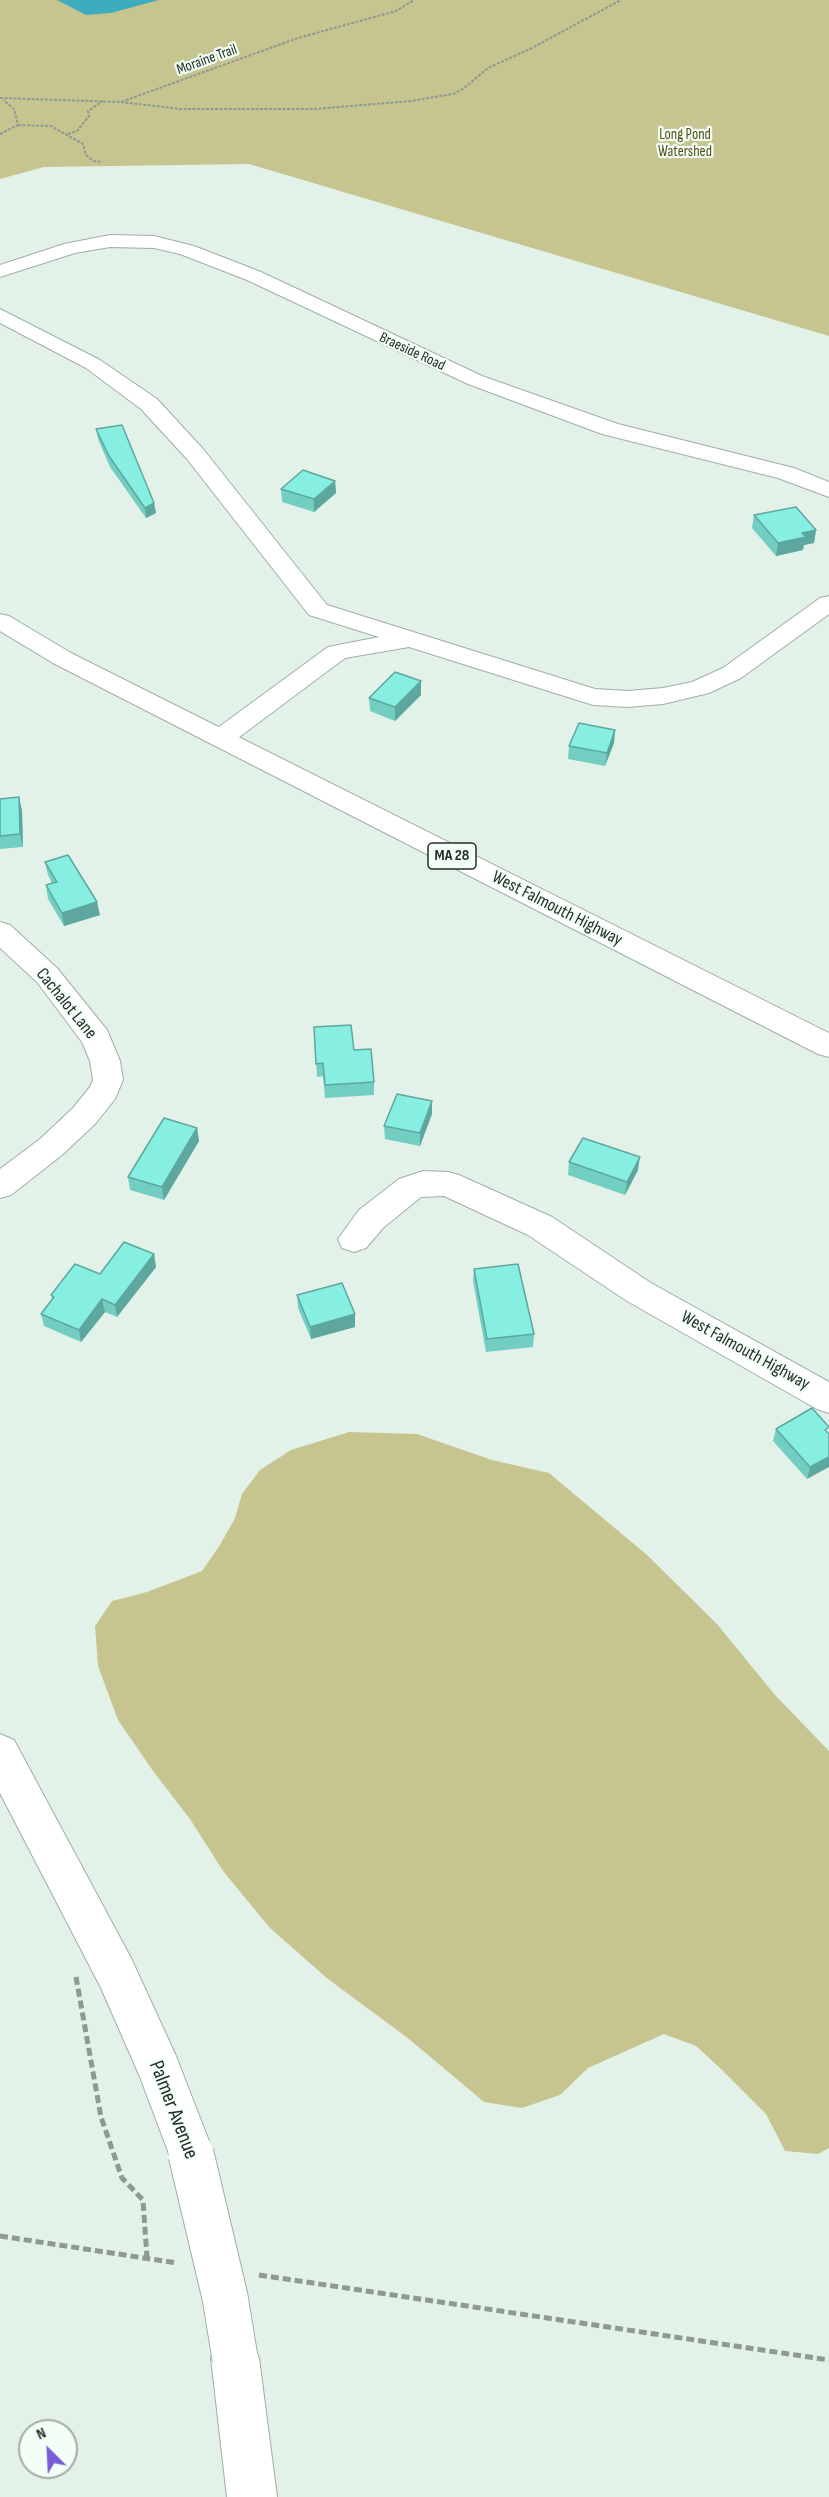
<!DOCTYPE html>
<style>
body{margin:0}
#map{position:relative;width:829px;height:2497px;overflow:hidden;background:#e3f2e9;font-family:"Sofia Sans Condensed",sans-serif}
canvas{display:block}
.north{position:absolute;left:18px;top:2419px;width:60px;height:60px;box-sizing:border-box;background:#f2fff7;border:2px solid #a1aba5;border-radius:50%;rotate:336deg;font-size:16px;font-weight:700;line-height:24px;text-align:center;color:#282d2a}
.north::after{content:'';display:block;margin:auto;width:21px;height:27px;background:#795dd7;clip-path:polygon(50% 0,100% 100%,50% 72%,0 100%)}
</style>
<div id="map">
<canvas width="829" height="2497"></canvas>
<div class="north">N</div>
</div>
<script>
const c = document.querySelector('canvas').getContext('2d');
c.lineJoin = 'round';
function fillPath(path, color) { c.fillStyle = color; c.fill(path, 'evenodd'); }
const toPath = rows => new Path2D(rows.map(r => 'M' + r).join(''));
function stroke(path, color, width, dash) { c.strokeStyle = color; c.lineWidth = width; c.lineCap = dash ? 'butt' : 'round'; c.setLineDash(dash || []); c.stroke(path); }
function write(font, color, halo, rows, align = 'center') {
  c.font = font + ' "Sofia Sans Condensed",sans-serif'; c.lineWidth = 4.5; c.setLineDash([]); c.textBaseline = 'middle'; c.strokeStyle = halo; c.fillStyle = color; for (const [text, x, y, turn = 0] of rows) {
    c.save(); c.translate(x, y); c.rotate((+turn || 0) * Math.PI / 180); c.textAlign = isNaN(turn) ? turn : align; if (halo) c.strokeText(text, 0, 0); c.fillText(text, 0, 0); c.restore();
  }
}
fillPath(toPath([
 [0,0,829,0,829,336,249,164,44,167,0,179],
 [349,1432,417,1434,492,1460,549,1473,647,1555,717,1624,775,1695,829,1751,829,2148,818,2154,785,2151,766,2114,720,2068,696,2046,664,2034,588,2068,560,2095,522,2108,484,2102,409,2039,328,1979,270,1928,223,1871,190,1819,153,1771,118,1720,98,1666,95,1626,112,1601,147,1592,202,1571,220,1545,235,1518,242,1494,260,1470,291,1450]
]), '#c7c58f');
fillPath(toPath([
 [57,0,159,0,111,13,86,15]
]), '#3eacbf');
const minor = toPath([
 [110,235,154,236,194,246,261,272,482,376,618,424,794,468,829,482,829,497,778,478,602,434,468,384,247,280,180,254,154,248,110,247,75,253,0,277,0,265,64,244,110,235],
 [0,309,100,360,157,399,203,449,327,605,595,689,628,691,663,688,692,682,723,668,820,598,829,596,829,614,741,678,709,693,663,704,628,707,593,705,409,647,345,658,230,744,221,746,212,744,208,738,212,732,328,647,379,637,309,615,187,459,141,409,86,368,0,323,0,309],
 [0,922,10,925,57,968,107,1030,120,1061,123,1080,115,1099,95,1124,62,1155,11,1195,0,1198,0,1169,40,1139,73,1108,90,1087,93,1080,90,1061,82,1042,37,982,0,948,0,922],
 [423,1171,448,1172,459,1175,552,1217,651,1283,829,1382,829,1413,817,1409,627,1301,528,1235,444,1196,421,1197,383,1228,366,1248,354,1252,342,1248,338,1239,359,1210,399,1179,423,1171]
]);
const secondary = toPath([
 [0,1734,14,1740,131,1958,176,2056,214,2154,207,2170,191,2177,175,2170,140,2077,101,1988,0,1793,0,1734],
 [235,2334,252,2341,259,2358,277,2497,227,2497,211,2358,218,2341,235,2334]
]);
const trunk = toPath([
 [62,651,71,653,829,1033,829,1057,818,1054,53,663,50,658,53,653,62,651]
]);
const motorway = toPath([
 [0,614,9,616,71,653,74,658,71,663,62,665,53,663,0,631,0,614]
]);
stroke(minor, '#a0aea5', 2);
stroke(secondary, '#a0aea5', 2);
stroke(trunk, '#a0aea5', 2);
stroke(motorway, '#a0aea5', 2);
stroke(toPath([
 [0,98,121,102,298,38,396,11,414,0],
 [121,102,180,109,315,109,411,101,453,94,463,89,488,68,532,48,621,0],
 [18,125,51,126,83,144,86,155,94,161,102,162],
 [0,134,18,125,14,109,3,100],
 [68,134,77,131,89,116,88,111,103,101]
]), '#8e9992', 2, [3, 1.5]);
stroke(toPath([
 [76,1977,101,2117,122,2178,143,2200,147,2258],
 [0,2236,177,2263],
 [259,2275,829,2360]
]), '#8e9992', 5, [8, 4]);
fillPath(minor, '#fff');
fillPath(secondary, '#fff');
fillPath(trunk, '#fff');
fillPath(motorway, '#fff');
const secondaryBridge = toPath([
 [191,2154,225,2297,235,2358]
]);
stroke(secondaryBridge, '#a0aea5', 47, []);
stroke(secondaryBridge, '#fff', 45);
fillPath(toPath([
 [96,429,154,503,156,513,146,518,110,467,98,439],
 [335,481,336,493,314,512,282,502,281,489],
 [754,515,816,530,814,543,804,545,803,550,776,556,752,528],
 [421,695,395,721,370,711,369,698],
 [615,730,614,743,605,766,568,759,569,746],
 [19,797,22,811,23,847,0,849,0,799],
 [45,862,100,915,64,926,48,899,46,885,52,883,48,875],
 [314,1027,354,1050,374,1082,374,1095,325,1098,323,1076,317,1077],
 [432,1114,420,1146,385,1139,384,1126],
 [197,1128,199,1141,164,1200,130,1190,128,1177],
 [569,1162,638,1170,625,1195,568,1175],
 [154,1254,156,1267,117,1317,105,1312,81,1342,44,1326,41,1314,52,1300,51,1295,100,1274],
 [474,1269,534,1334,533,1347,486,1352,473,1281],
 [297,1295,355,1327,311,1339,298,1308],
 [776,1429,827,1432,807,1479,773,1441]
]), '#73cec2');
fillPath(toPath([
 [335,481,336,493,314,512,314,499],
 [154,503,156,513,146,518,145,508],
 [816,530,814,543,804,545,803,550,776,556,778,543,802,533],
 [421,681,421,695,395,721,395,707],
 [615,730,614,743,605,766,607,753],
 [19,797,22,811,23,847,20,834],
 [97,902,100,915,64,926,62,913],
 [432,1101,432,1114,420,1146,420,1133],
 [197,1128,199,1141,164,1200,162,1187],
 [640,1157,638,1170,625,1195,627,1182],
 [154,1254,156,1267,117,1317,115,1305],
 [102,1299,105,1312,81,1342,79,1330],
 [355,1314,355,1327,311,1339,310,1327],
 [829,1457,829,1467,807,1479,810,1467]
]), '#5ea79e');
const building = toPath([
 [122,425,154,503,145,508,109,456,96,429,122,425],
 [303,470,335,481,314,499,281,489,303,470],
 [796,507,816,530,802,533,806,537,778,543,754,515,796,507],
 [395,672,421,681,395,707,369,698,395,672],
 [579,723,615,730,607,753,569,746,579,723],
 [19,797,20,834,0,836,0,799,19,797],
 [68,855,97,902,62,913,46,885,57,882,45,862,68,855],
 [351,1025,354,1050,371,1049,374,1082,325,1085,323,1063,316,1064,314,1027,351,1025],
 [397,1094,432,1101,420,1133,384,1126,397,1094],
 [164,1118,197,1128,162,1187,128,1177,164,1118],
 [583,1138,640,1157,627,1182,569,1162,583,1138],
 [124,1242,154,1254,115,1305,102,1299,79,1330,41,1314,54,1297,51,1295,75,1264,100,1274,124,1242],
 [518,1264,534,1334,487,1339,474,1269,518,1264],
 [342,1283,355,1314,310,1327,297,1295,342,1283],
 [812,1408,829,1427,825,1430,829,1434,829,1457,810,1467,776,1429,812,1408]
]);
fillPath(building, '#86efe2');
stroke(building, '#5ea79e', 1.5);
write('15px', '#282d2a', '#f2fff7', [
 ["Moraine Trail",207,60,-20],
 ["Braeside Road",412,352,25]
]);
write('15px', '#524e13', '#f2fff7', [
 ["Long Pond",685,135],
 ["Watershed",685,152]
]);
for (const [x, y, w] of [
 [452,856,48]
]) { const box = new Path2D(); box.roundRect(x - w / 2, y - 13, w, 26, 4.5); c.fillStyle = '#f2fff7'; c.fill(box); stroke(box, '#282d2a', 1.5); }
write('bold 16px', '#282d2a', null, [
 ["MA 28",452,856]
]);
write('18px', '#282d2a', '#f2fff7', [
 ["West Falmouth Highway",557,909,27],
 ["Cachalot Lane",66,1004,51],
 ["West Falmouth Highway",745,1351,29]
]);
write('21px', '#282d2a', '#f2fff7', [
 ["Palmer Avenue",173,2110,69]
]);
</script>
